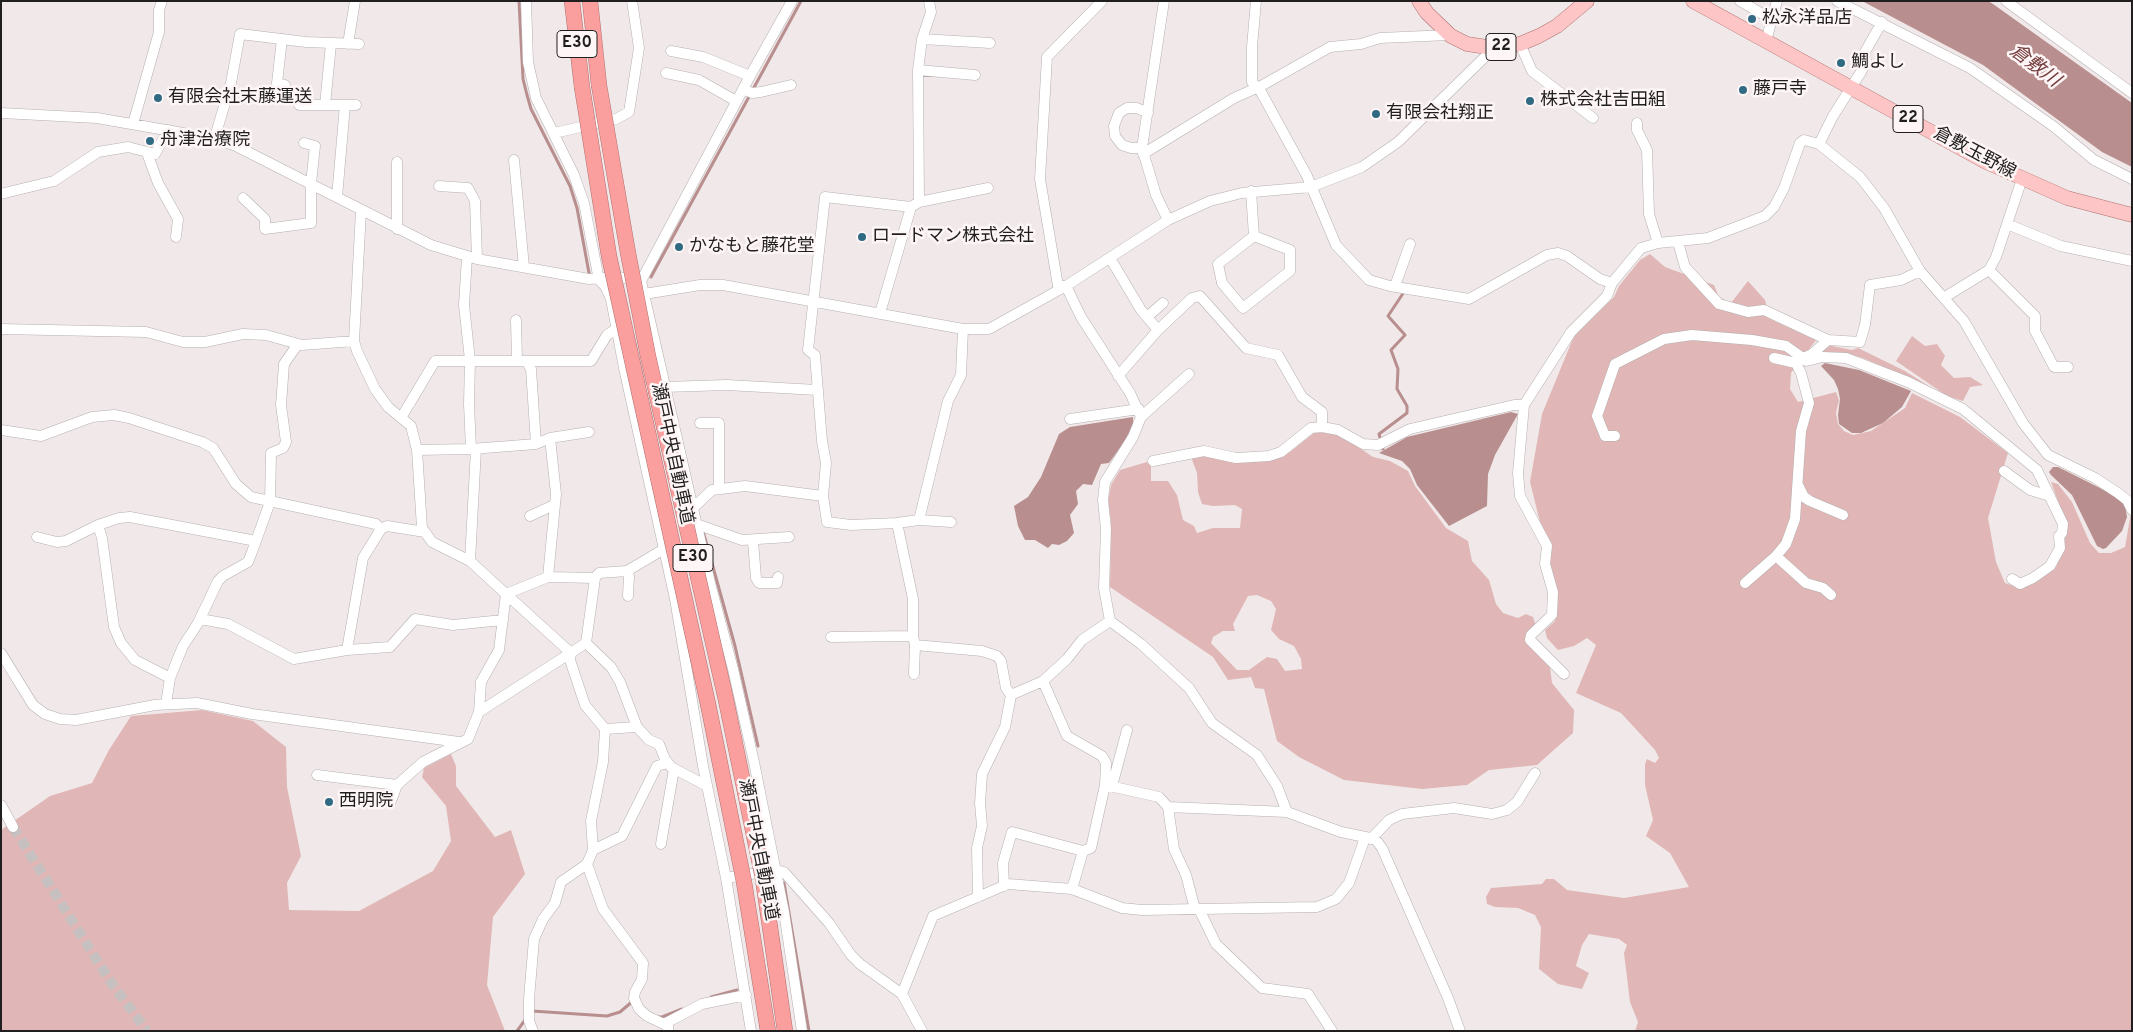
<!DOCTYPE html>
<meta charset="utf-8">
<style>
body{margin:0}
#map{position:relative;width:2133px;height:1032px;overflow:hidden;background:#f1e9e9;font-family:Overpass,sans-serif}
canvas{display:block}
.frame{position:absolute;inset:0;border:2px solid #201e1e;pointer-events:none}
</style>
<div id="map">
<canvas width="2133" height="1032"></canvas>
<div class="frame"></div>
</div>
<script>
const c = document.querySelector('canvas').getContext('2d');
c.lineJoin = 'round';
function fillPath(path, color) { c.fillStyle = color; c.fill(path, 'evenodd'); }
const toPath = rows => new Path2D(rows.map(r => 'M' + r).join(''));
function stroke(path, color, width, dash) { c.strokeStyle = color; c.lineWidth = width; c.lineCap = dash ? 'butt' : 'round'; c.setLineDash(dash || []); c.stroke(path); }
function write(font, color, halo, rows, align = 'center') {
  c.font = font + ' Overpass,"Noto Sans JP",sans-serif'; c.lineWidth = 5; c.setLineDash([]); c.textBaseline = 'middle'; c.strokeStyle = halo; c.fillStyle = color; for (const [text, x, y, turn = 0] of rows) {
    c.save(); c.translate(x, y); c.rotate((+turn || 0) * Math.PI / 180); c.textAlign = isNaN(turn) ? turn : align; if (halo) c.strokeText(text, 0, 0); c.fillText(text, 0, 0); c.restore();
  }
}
fillPath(toPath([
 [1650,254,1665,267,1714,285,1719,297,1731,303,1748,281,1765,300,1770,319,1816,340,1791,373,1790,389,1798,402,1836,392,1839,400,1836,413,1838,424,1844,431,1853,435,1871,431,1905,408,1912,393,1960,417,2008,453,1988,518,1996,562,2005,583,2023,589,2056,567,2068,529,2051,482,2058,484,2072,502,2090,543,2099,553,2111,553,2125,547,2132,507,2132,1031,1635,1031,1638,1022,1630,1002,1624,953,1627,945,1619,939,1589,934,1582,945,1576,966,1589,973,1582,989,1558,984,1539,969,1541,927,1535,915,1518,908,1495,907,1487,904,1486,897,1491,888,1542,884,1546,879,1554,879,1567,890,1624,898,1689,887,1670,853,1646,836,1653,820,1645,785,1645,764,1647,759,1655,763,1659,758,1655,750,1621,713,1576,693,1596,645,1587,638,1574,646,1558,650,1547,638,1545,630,1555,621,1558,594,1530,482,1542,414,1574,336,1614,297,1619,286,1640,260],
 [1912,336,1925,346,1937,344,1945,356,1941,365,1954,378,1970,377,1983,385,1970,387,1963,401,1947,396,1896,361],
 [1827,345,1852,350,1858,348,1905,371,1935,390,1863,358,1845,353,1827,352,1816,354],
 [1327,432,1342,436,1373,457,1390,461,1408,471,1415,486,1446,528,1468,541,1472,561,1489,580,1496,604,1503,613,1518,618,1526,614,1533,617,1536,626,1527,633,1550,667,1552,683,1574,710,1573,733,1537,765,1489,770,1467,785,1422,789,1344,780,1299,757,1277,741,1264,689,1255,688,1251,677,1228,680,1213,657,1110,587,1111,521,1108,502,1111,485,1120,470,1147,462,1151,466,1151,481,1168,481,1177,495,1183,520,1194,526,1197,533,1213,528,1240,528,1242,509,1235,505,1213,506,1202,504,1198,492,1197,473,1191,457,1204,456,1244,463,1270,460,1290,452,1314,433],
 [1257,595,1271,601,1276,609,1271,630,1279,639,1294,646,1301,659,1302,669,1285,671,1277,659,1267,657,1249,670,1237,670,1211,643,1213,637,1223,631,1235,631,1233,624,1248,596],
 [202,710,253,721,286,747,287,787,301,856,287,883,289,910,359,911,433,871,451,841,446,806,422,777,424,768,451,754,456,766,456,786,495,837,511,830,525,874,493,917,487,985,505,1031,1,1031,1,830,50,796,92,783,109,750,131,716]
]), '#e0b7b6');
fillPath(toPath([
 [1862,1,1988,1,1993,4,2132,103,2132,167,2102,152,1983,65],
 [1825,363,1859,370,1911,391,1902,407,1883,423,1861,433,1852,433,1839,424,1838,415,1840,399,1838,389,1834,380,1821,366],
 [1511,412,1518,414,1495,455,1488,474,1487,506,1449,526,1417,485,1410,469,1402,461,1379,453,1407,437],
 [1133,417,1133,424,1125,441,1109,463,1101,464,1092,485,1083,484,1076,491,1078,504,1070,515,1074,533,1067,541,1059,545,1052,544,1048,548,1035,540,1025,540,1018,526,1014,506,1028,497,1041,477,1059,434,1070,427],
 [2053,467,2058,467,2110,493,2125,505,2127,517,2122,531,2106,548,2103,549,2097,546,2072,495,2051,475,2049,472]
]), '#b88e8e');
stroke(toPath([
 [519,1,523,79,527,95,531,109,570,186,577,208,589,273],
 [651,277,801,1],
 [1383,449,1379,434,1407,413,1407,406,1397,389,1398,369,1391,350,1405,335,1388,316,1404,292],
 [703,531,735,646,758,746],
 [784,883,809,1031],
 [711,997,737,990],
 [532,1011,607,1016,620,1012,633,1001],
 [657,1017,662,1017,682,1009],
 [517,1031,525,1020]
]), '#b88e8e', 3);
stroke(toPath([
 [13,827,112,984,147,1031]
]), '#c7c0c0', 10, [10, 5]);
const minor = toPath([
 [526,1,528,62,536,98,574,175,584,203,599,280,605,286,611,299,624,368,675,599,703,766,726,878,751,1031],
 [792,1,750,76,641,281,711,587,733,669,754,762,784,912,802,1031],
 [1164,1,1142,148,1156,195,1168,220],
 [1256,1,1252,47,1252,82,1261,92,1307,176,1336,245,1369,280,1390,286,1469,299,1547,255,1558,253,1567,256,1600,279,1612,283,1641,248,1658,243,1708,238,1765,216,1774,207,1784,188,1800,143,1804,140,1819,144,1860,177,1884,208,1920,271,1964,321,2023,423,2048,455,2095,478,2118,493,2127,500,2132,510],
 [1740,1,1771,19],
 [1837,1,1970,68,2053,126,2094,160,2132,179],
 [2006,1,2132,93],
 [282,39,277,83,285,85],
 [922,39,990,43],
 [1766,41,1777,1],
 [348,44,355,1],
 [1520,44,1532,71,1593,118],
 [671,51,703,57,750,76],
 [918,70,975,75],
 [666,73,699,80,736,101],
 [743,89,752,93,761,92,791,85],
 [299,105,356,105],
 [325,105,331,44],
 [1,113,97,118,200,136,234,145,431,245,477,259,589,279,618,277,636,280],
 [1637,123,1637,130,1647,150,1649,214,1658,243],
 [133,124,159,32,159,10,162,1],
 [554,133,616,119,629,112,639,48,632,1],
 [214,140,231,83,240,34,306,42,359,44],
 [1819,144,1833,116,1861,72,1866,61,1865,52,1882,22],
 [1142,148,1131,148,1122,145,1115,136,1114,126,1119,113,1127,108,1137,108,1148,113],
 [147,153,158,183,178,219,176,237],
 [1143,154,1234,98,1261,86,1330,47,1361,44,1380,38,1449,35],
 [514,160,524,267],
 [397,162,397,229],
 [439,186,468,188,475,201,477,259],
 [1251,191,1254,236,1290,250,1290,271,1243,308,1222,283,1218,264,1254,236],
 [1,194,54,181,98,152,128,147,155,154,168,130],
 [337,197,345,105],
 [243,198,265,219,265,229,311,223,311,183,315,146,304,143],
 [919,202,918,70,922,39,931,12,929,1],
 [361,211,354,341,357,351,375,389,388,407,411,426,417,450,422,528,432,542,470,561,506,594,548,577,595,578,599,573,627,571,664,549],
 [2007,224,2061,246,2132,261],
 [1678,242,1685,267,1719,304,1748,312,1764,310,1828,340,1860,342,1865,325,1870,285,1901,280,1920,271],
 [467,257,464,305,470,360,469,404,471,449],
 [1110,258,1141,310,1158,330],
 [1989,270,2035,316,2035,331,2054,367,2068,367],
 [1066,286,1081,317,1130,393,1141,417,1133,437,1105,482,1103,500,1106,529,1104,588,1110,621,1141,644,1189,688,1212,723,1257,755,1277,786,1287,812],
 [1066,286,1058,286,1040,179,1047,57,1102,1],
 [1395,286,1410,244],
 [644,294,700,285,723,285,963,329,989,329,1066,286,1168,220,1210,201,1242,193,1311,187,1362,167,1398,142,1494,48],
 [1945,297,1989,270,1996,257,2022,179],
 [880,313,911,207],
 [1147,317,1163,303],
 [516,320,517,361],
 [1,329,146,332,183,342,205,342,243,334,266,335,302,345,354,341],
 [1774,358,1796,363,1803,358,1806,361,1823,357,1846,358,1908,382,1963,409,2037,470,2063,524,2062,533,2059,536,2060,548,2050,566,2033,578,2020,584,2012,579],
 [527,362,531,369,536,444],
 [1118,376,1158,330,1192,298,1200,296,1246,348,1278,355,1302,397,1322,412,1322,427],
 [633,388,727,385,817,390],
 [1524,405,1518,473,1520,496,1547,546,1545,564,1553,592,1552,615,1531,635,1530,640,1564,674],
 [1141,417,1189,374],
 [401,418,435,361,591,361,607,335,616,329],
 [1070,419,1139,409],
 [700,423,719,423,719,487],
 [1,430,41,436,92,417,114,415,129,418,202,442,213,448,236,484,251,497,376,524,381,529],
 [1615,436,1605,436,1597,416,1615,364,1664,339,1692,335,1752,340,1786,346,1803,358,1812,354,1828,340],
 [417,450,471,449,536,444,550,438,589,432],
 [1153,461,1204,451,1236,458,1269,456,1281,452,1311,428,1322,427,1338,430,1363,444,1378,445,1410,429,1514,405,1524,405,1571,332,1607,296,1612,283],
 [2004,471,2030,490,2050,496],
 [1798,485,1804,497,1810,501,1843,515],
 [823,496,826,463,822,441,815,355,808,350,825,197,911,207,919,202,988,188],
 [693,508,712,490,745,486,823,496,827,522,851,525,897,523,913,599,913,636,915,645,982,651,997,656,1001,661,1006,688,1011,695,1005,727,982,774,980,803,982,826,977,848,978,897],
 [530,516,554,505],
 [919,520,948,401,961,375,963,329],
 [897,523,919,520,951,522],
 [696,524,742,540,789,537],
 [98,525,102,538,114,627,121,643,135,660,170,678],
 [37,537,57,542,66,541,98,525,119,518,130,517,256,541],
 [753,541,756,578,759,583,777,583,778,577],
 [1776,556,1806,583,1823,588,1831,595],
 [470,561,476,449],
 [627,571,629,576,628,596],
 [548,577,556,494,550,438],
 [1745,583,1776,556,1786,544,1795,519,1801,431,1809,403,1801,373,1796,363],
 [200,619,228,624,294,659,347,650,390,647,415,619,453,625,503,620],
 [831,637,913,636],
 [586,643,611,667,620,682,637,727],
 [347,650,363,558,381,529,387,526,425,532],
 [1,653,33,705,45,714,60,719,76,720,155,705,197,703,252,714,459,742],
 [914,674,915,645],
 [1043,681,1067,736,1102,756,1106,763,1105,785],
 [1011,695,1043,681,1067,659,1082,640,1110,621],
 [166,704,170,678,183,646,198,623,218,581,223,576,248,562,252,552,270,502,271,453,283,448,286,442,281,405,284,364,298,344],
 [479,712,481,682,499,650,506,594,571,653],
 [605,729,637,727,649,740,659,744,665,759,671,767,707,786],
 [317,775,397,785],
 [1112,786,1127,730],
 [391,801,397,785,423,762,468,739,479,712,586,643,595,578],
 [1,805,13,827],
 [1168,807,1287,812,1341,832,1375,839,1382,848,1448,998,1460,1031],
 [1371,839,1389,820,1402,814,1454,808,1492,814,1507,810,1517,802,1535,773],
 [661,844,674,769],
 [593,850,622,836,657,766,667,763],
 [1083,851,1091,848,1105,785,1159,797,1168,807,1174,849,1186,875,1195,909],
 [587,864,603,909,643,963,642,979,635,992,634,998,639,1009,647,1016,668,1026,668,1031],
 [726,878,776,870,784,872,829,923,851,955,860,964,902,994,922,1031],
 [1004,886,1003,863,1012,832,1083,851,1072,889],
 [1199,909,1216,944,1262,988,1308,994,1332,1031],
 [902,994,933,916,1008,884,1072,889,1122,908,1142,910,1317,907,1336,899,1349,883,1365,838],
 [664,1024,702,1004,746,995],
 [533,1031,529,1021,529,999,534,939,543,919,555,903,561,882,587,864,593,850,591,821,603,762,605,729,585,705,570,660,571,653]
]);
const major = toPath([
 [1419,1,1427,13,1451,36,1467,44,1494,48,1520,44,1539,36,1557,26,1587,1],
 [1693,1,1986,162,2067,198,2132,215]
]);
const highway = toPath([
 [572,1,582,87],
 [590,1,599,85]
]);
stroke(minor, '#b6afaf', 11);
stroke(major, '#ae7171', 15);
stroke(highway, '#ae7171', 16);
stroke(minor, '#fff', 10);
stroke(major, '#fdc5c5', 14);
stroke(highway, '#fb9e9e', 15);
const highwayBridge = toPath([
 [599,85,628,253,648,356,726,700,763,879,785,1031],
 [582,87,609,256,708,704,744,882,768,1031]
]);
stroke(highwayBridge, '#ae7171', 16, []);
stroke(highwayBridge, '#fb9e9e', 15);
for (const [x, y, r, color] of [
 [1752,19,5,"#316a83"],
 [1841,63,5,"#316a83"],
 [1743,90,5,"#316a83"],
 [158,98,5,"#316a83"],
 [1530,101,5,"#316a83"],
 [1376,114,5,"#316a83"],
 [150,141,5,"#316a83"],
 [862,237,5,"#316a83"],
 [679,247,5,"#316a83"],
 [329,802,5,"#316a83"]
]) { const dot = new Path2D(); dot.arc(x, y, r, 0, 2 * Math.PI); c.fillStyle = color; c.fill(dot); stroke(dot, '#fef6f6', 2); }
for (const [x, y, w] of [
 [577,44,40],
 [1501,47,30],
 [1908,119,30],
 [693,558,40]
]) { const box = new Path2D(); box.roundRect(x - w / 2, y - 13.5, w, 27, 4); c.fillStyle = '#fef6f6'; c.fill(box); stroke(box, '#201e1e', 1); }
write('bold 16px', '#201e1e', null, [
 ["E30",577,44],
 ["22",1501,47],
 ["22",1908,119],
 ["E30",693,558]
]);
write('18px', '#201e1e', '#fef6f6', [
 ["松永洋品店",1762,19],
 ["鯛よし",1851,63],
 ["藤戸寺",1753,90],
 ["有限会社末藤運送",168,98],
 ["株式会社吉田組",1540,101],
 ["有限会社翔正",1386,114],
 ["舟津治療院",160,141],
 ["ロードマン株式会社",872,237],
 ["かなもと藤花堂",689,247],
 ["西明院",339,802]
], 'left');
write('18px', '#201e1e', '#fef6f6', [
 ["倉敷玉野線",1974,154,28],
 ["瀬戸中央自動車道",671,454,78],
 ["瀬戸中央自動車道",757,850,79]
]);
write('italic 19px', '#763d3d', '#fef6f6', [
 ["倉敷川",2034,67,37]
]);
</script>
